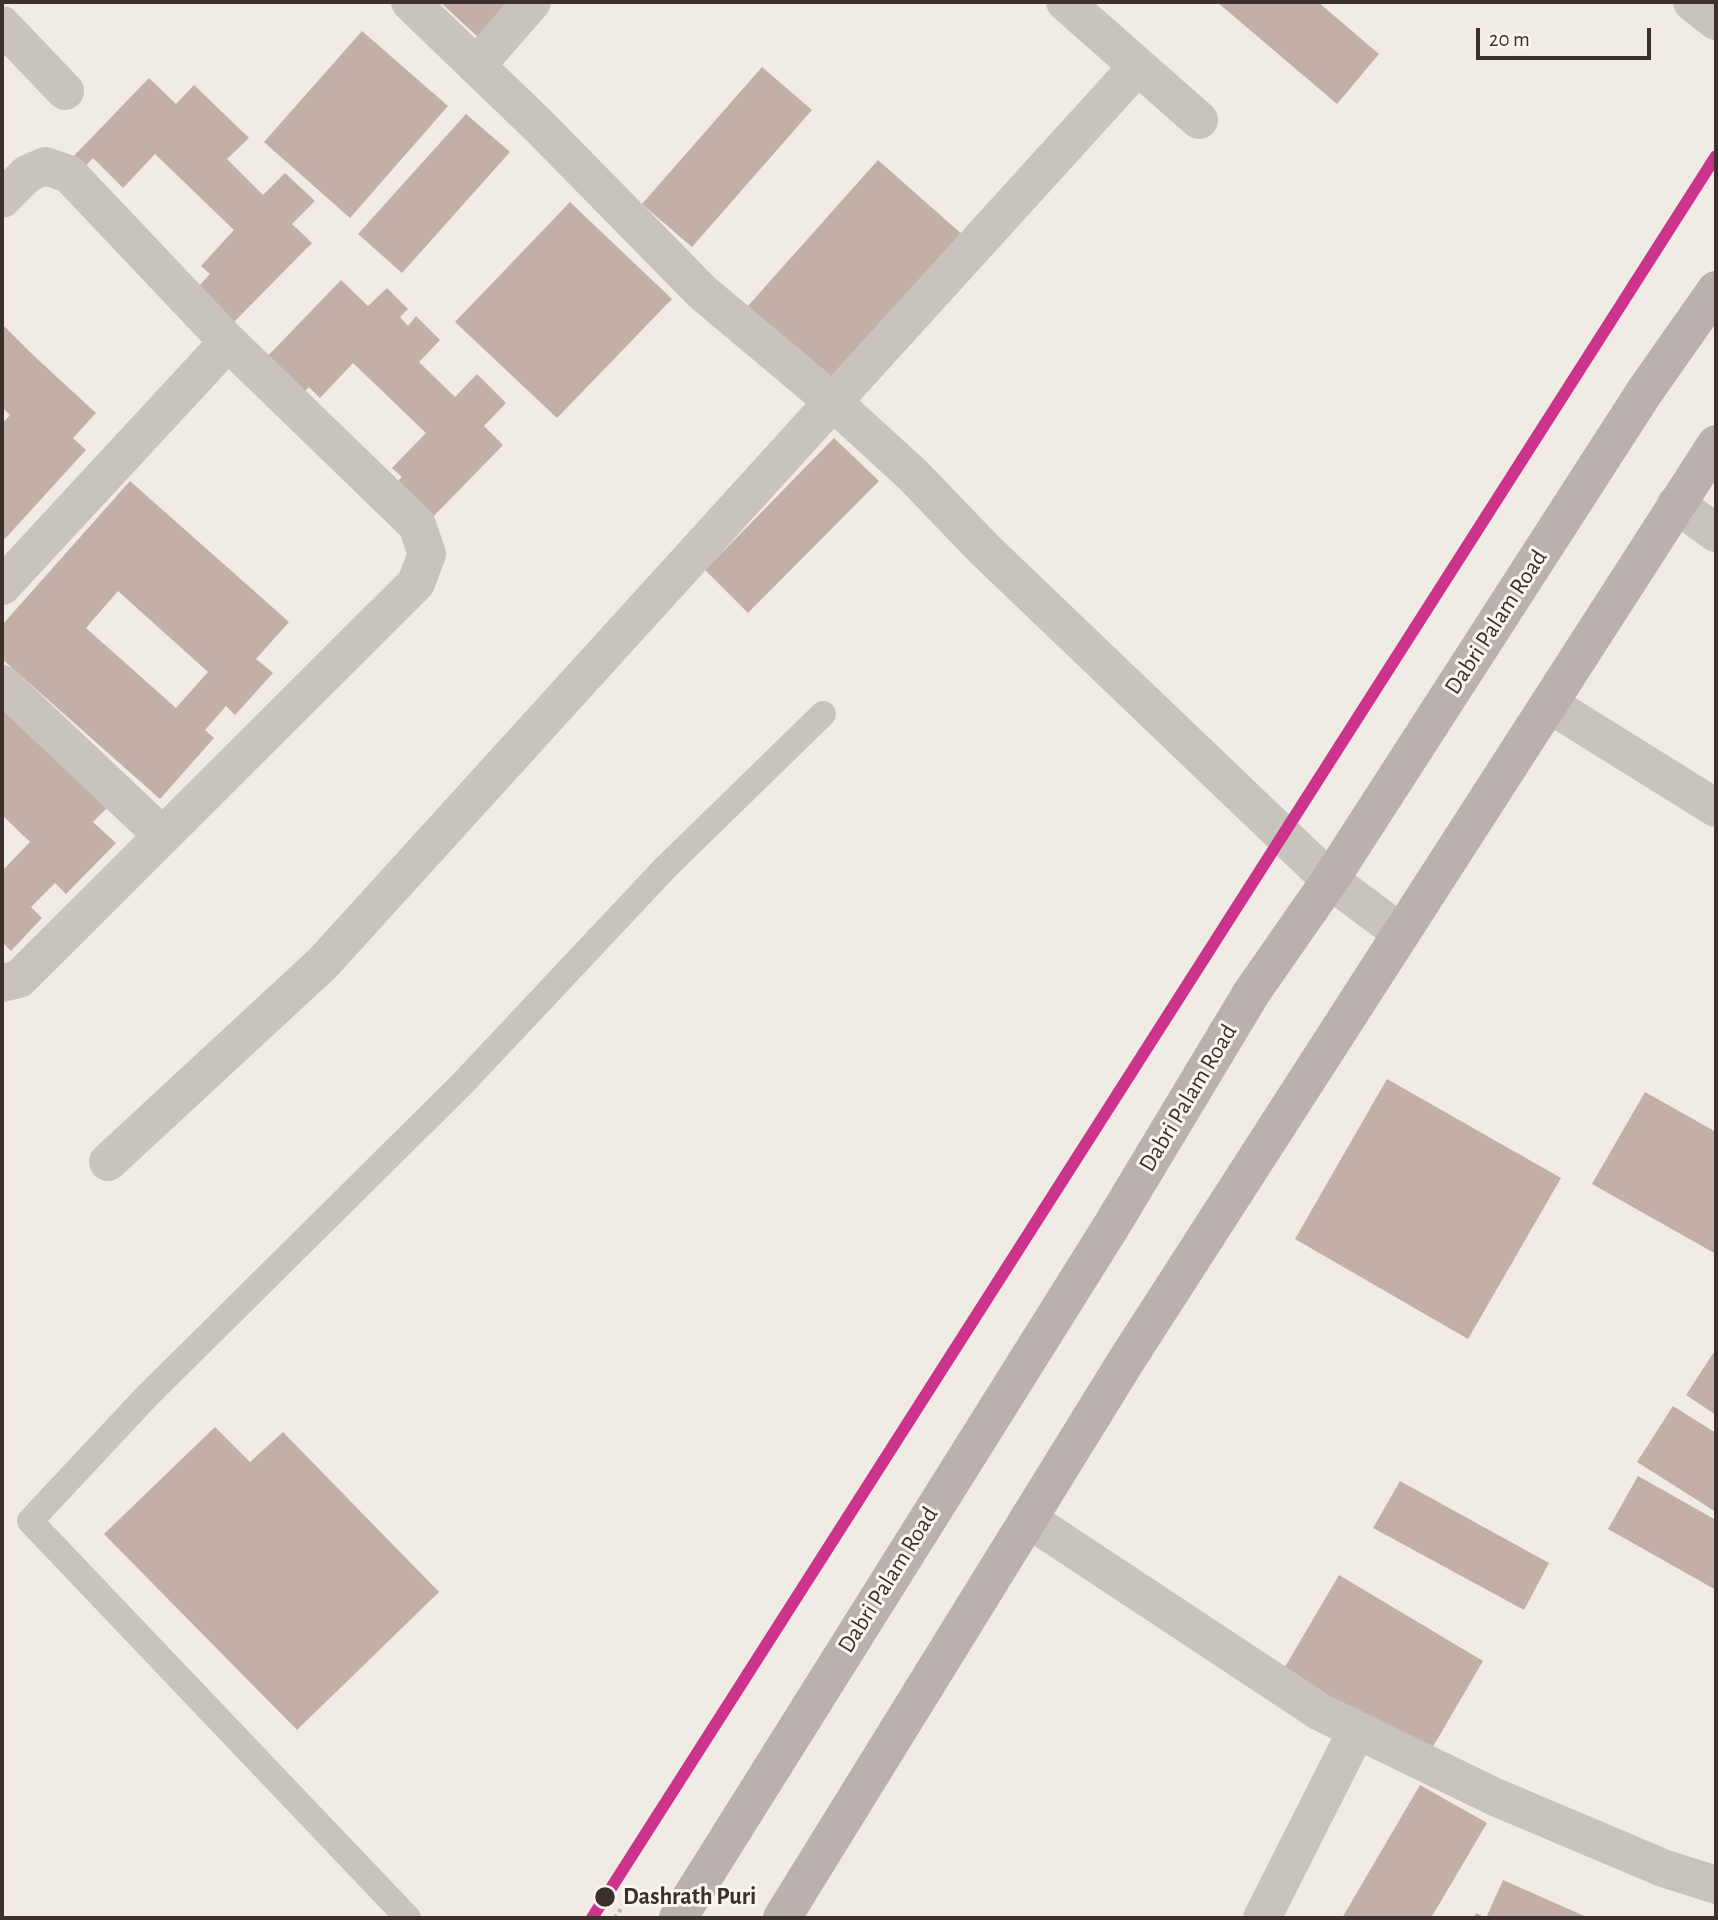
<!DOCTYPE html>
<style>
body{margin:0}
#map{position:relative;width:1718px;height:1920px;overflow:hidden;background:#f0ebe5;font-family:"Alegreya Sans",sans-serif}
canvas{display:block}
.frame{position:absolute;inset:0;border:4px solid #3b302b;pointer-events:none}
.scale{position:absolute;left:1476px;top:28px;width:175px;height:32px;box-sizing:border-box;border:4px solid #3b302b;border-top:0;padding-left:9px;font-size:21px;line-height:24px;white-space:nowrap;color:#3b302b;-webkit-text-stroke:5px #fbf5ee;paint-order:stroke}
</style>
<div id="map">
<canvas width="1718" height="1920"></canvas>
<div class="frame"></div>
<div class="scale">20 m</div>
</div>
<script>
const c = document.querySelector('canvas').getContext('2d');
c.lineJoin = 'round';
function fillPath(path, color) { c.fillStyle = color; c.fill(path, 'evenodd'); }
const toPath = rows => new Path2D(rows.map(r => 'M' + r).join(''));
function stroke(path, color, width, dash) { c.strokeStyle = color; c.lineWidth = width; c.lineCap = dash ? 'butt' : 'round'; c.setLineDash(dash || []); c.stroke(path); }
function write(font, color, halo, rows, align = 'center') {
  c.font = font + ' "Alegreya Sans",sans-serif'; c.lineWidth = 6; c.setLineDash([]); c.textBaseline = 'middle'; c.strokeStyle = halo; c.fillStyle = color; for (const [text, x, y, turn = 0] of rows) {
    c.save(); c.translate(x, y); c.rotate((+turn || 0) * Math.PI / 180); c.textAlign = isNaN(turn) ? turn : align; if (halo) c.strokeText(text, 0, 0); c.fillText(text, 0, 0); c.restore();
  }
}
fillPath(toPath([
 [440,2,514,2,479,38],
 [1217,2,1318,2,1379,54,1337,104],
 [362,31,448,106,350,218,264,142],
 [762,67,812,110,692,247,642,204],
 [149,78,176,104,194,85,249,138,227,159,263,195,285,173,315,201,292,224,312,243,234,322,198,287,210,274,201,266,234,230,155,154,123,188,93,158,79,173,68,162],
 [466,114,510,152,402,273,358,234],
 [878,160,965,237,835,384,747,307],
 [570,202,672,299,557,418,455,322],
 [341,280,368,306,387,288,408,309,400,317,408,326,416,316,440,340,419,362,455,397,477,374,506,403,484,426,503,445,426,524,389,489,402,477,392,468,426,433,353,363,320,398,309,387,296,400,260,364],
 [2,324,34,356,96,413,73,438,86,450,2,542,2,424,10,415,2,407],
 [834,438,879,481,748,613,705,570],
 [130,481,289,622,256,659,273,673,235,715,226,706,205,730,214,738,160,799,2,659,2,625],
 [118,591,208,672,176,708,86,628],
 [2,699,110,805,93,822,116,843,66,894,55,883,31,907,42,918,11,951,2,942,2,871,30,842,2,815],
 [1387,1079,1561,1178,1468,1339,1295,1239],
 [1645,1092,1716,1132,1716,1254,1592,1184],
 [1716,1349,1716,1415,1686,1395],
 [1673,1406,1716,1433,1716,1512,1637,1462],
 [215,1427,250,1462,283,1432,439,1592,297,1730,104,1534],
 [1638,1476,1716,1520,1716,1590,1608,1529],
 [1400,1481,1549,1563,1524,1610,1373,1528],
 [1339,1575,1483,1661,1427,1757,1282,1672],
 [1420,1785,1487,1823,1431,1918,1342,1918],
 [1503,1880,1589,1918,1474,1918,1476,1913,1486,1918]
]), '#c3afa7');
stroke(toPath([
 [615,1918,630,1895]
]), '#c2bbb6', 4.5, [3.5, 3.5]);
stroke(toPath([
 [408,1918,30,1521,147,1396,462,1084,666,867,823,714]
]), '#c9c3be', 26);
stroke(toPath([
 [410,2,539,126,702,292,832,401,914,476,983,548,1330,880,1401,933],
 [1065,2,1199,120],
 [1692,2,1716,21],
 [2,25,65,91],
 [476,66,532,2],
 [2,199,27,174,45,166,69,174,228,342,417,525,427,554,416,583,19,979,2,983],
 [1676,504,1716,533],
 [2,586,228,342],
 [2,684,162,835],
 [1549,704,1716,808],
 [108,1162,323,963,1138,66],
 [1028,1519,1320,1712,1495,1797,1663,1868,1716,1885],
 [1262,1918,1357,1730]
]), '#c9c3be', 38);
stroke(toPath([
 [678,1918,1112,1225,1252,992,1330,880,1645,391,1716,290],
 [782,1918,1126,1361,1716,444]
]), '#b8b1ad', 38);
stroke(toPath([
 [592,1918,1716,156]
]), '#cc338b', 12);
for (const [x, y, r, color] of [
 [605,1897,11,"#3b302b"]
]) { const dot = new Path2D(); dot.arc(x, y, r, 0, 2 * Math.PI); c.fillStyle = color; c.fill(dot); stroke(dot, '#fbf5ee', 2.5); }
write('24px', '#3b302b', '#fbf5ee', [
 ["Dabri Palam Road",1496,622,-57],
 ["Dabri Palam Road",1188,1098,-59],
 ["Dabri Palam Road",888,1580,-58]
]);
write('bold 24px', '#3b302b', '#fbf5ee', [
 ["Dashrath Puri",623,1897]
], 'left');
</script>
